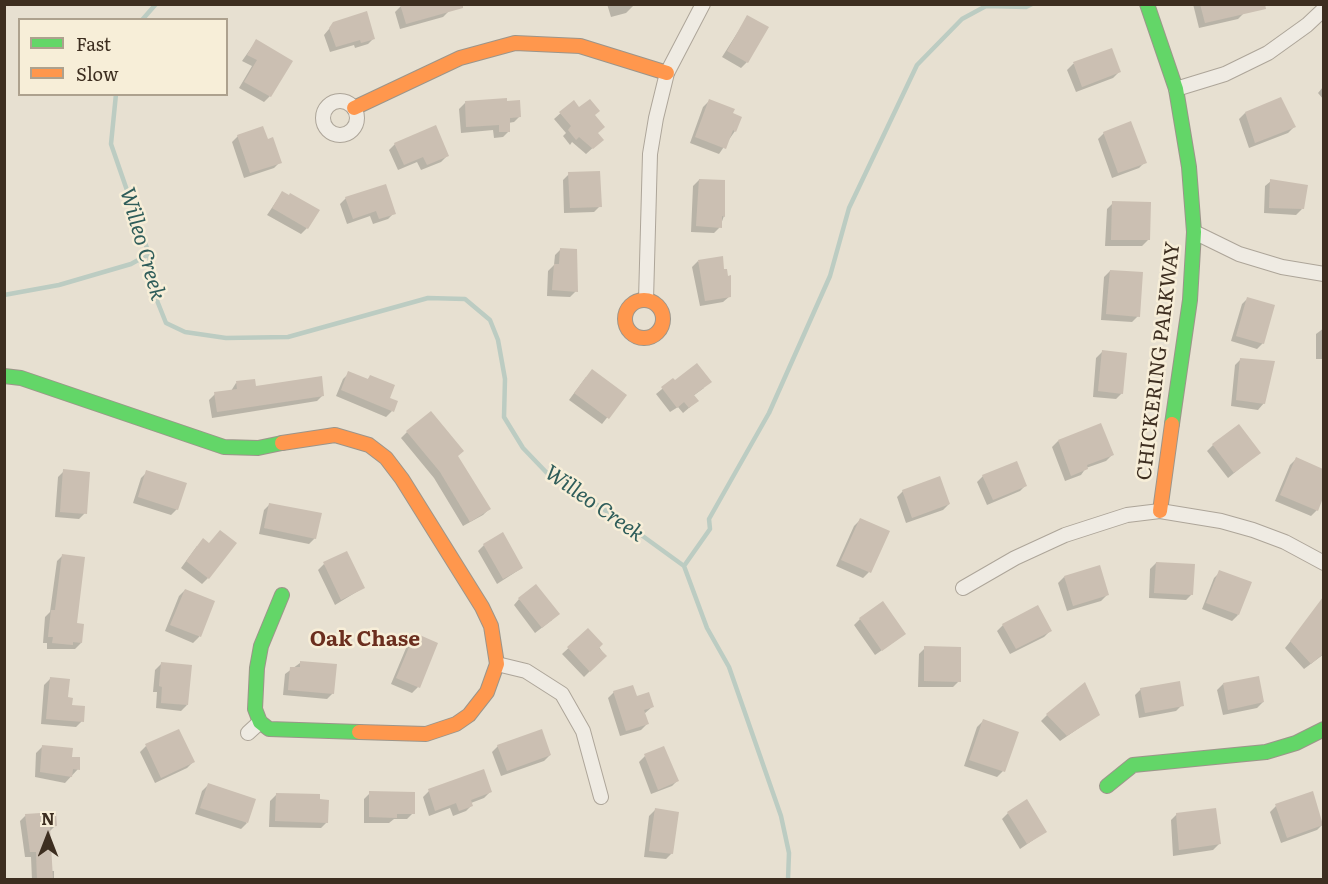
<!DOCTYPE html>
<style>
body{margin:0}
#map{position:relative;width:1328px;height:884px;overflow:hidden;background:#e7e0d1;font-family:Literata,serif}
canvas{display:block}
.frame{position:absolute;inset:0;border:6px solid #3d2e20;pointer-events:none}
.legend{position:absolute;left:18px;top:18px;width:210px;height:78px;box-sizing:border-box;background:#f7eed8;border:2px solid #ada18e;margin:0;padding:8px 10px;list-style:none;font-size:18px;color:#3d2e20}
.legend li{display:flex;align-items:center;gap:12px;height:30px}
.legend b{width:30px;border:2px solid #ada18e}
.north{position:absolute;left:18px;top:806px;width:60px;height:60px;-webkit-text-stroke:4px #f7eed8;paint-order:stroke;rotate:0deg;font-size:16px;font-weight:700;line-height:24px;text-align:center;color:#3d2e20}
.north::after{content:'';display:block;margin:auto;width:21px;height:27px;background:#3d2e20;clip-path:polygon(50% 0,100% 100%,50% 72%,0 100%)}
</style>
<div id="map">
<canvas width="1328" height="884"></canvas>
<div class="frame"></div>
<ul class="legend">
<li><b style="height:8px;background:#63d668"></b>Fast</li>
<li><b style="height:8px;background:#ff974d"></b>Slow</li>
</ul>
<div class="north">N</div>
</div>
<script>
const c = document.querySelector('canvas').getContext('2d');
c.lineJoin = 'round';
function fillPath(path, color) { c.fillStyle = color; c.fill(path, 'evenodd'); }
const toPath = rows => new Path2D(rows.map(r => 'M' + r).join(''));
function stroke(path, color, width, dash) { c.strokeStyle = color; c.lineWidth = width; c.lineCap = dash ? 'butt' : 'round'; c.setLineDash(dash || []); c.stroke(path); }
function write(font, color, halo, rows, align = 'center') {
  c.font = font + ' Literata,serif'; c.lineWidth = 5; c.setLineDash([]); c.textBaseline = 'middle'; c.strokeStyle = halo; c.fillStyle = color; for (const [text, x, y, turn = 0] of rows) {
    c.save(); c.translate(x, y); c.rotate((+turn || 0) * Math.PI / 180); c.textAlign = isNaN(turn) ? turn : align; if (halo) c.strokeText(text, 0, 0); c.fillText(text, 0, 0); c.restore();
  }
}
fillPath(toPath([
 [607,4,635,4,626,13,611,17],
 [1193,4,1242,4,1244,13,1238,19,1199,28],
 [401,6,449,11,443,17,400,29,395,12],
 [748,16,747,62,741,68,722,57],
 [334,23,374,38,368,44,355,48,354,45,330,52,324,35],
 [256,41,270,96,264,102,239,88,252,66,242,61],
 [1111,50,1119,72,1113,78,1076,92,1067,70,1073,64],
 [1323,87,1324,87,1324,100,1318,93],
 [709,101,731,114,735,131,719,154,690,143,703,107],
 [573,102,579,109,594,116,596,145,586,154,572,142,570,145,563,136,566,133,554,119],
 [465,103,520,116,514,122,508,123,509,131,503,137,494,138,493,130,461,133,459,109],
 [1245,113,1294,127,1288,133,1249,148,1239,119],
 [1104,133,1145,162,1139,168,1112,178,1098,139],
 [238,136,267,141,280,162,274,168,244,178,232,142],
 [395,144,447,156,441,162,421,170,417,162,398,170,389,150],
 [569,174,600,206,594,212,564,213,563,180],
 [699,180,724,216,720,227,714,233,691,232,693,186],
 [1271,181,1302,209,1296,215,1264,213,1265,186],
 [282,193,288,197,307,228,301,234,267,215],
 [346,198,394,213,388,219,373,224,370,216,347,224,340,204],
 [1113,203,1148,240,1142,246,1105,246,1107,209],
 [561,249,576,291,570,297,547,296,548,271,554,265,555,255],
 [698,261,730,296,723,302,700,306,692,267],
 [1110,271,1138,316,1132,322,1101,320,1104,277],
 [1248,298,1263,343,1257,349,1231,341,1242,304],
 [1324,328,1324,359,1316,359,1316,334],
 [1102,352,1122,393,1116,399,1093,397,1096,358],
 [1241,359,1264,403,1258,410,1231,406,1235,365],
 [349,373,367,380,370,377,388,399,392,411,386,417,336,396,343,379],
 [586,377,625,395,602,424,569,400],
 [673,380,704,388,693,396,697,401,683,413,678,407,670,412,656,394],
 [236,383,254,388,323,395,317,401,212,418,209,400,215,394,231,391],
 [407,432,457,456,489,509,483,515,463,526,434,478,401,438],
 [1058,441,1112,455,1106,461,1086,468,1081,475,1065,481,1052,447],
 [1213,445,1259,453,1228,478,1207,451],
 [1296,459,1324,470,1324,495,1317,510,1311,516,1275,501,1290,465],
 [64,471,85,513,79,519,55,517,58,477],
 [147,472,177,509,171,515,133,503,141,478],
 [983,476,1026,485,1020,491,987,505,977,482],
 [903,491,949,504,943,510,906,523,897,497],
 [270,504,315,538,309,544,259,534,264,510],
 [860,520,869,572,863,578,836,566,854,526],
 [484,545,522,568,497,584,478,551],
 [197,546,208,578,202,584,181,568],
 [63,555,81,643,75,649,47,649,47,643,43,643,45,617,50,612,57,561],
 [1156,563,1192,594,1186,600,1149,598,1150,569],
 [324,564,363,588,335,605,318,570],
 [1220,572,1238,615,1232,621,1202,609,1214,578],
 [1064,577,1107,595,1101,601,1067,611,1058,583],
 [185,590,213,602,199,637,193,643,165,631,179,596],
 [519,599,552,620,535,633,514,605],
 [1318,607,1324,613,1324,654,1304,669,1285,648],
 [860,619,898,639,875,655,854,625],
 [1003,625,1050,631,1044,637,1010,654,997,631],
 [588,630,605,656,584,677,562,654],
 [415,635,418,687,412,693,391,684,409,641],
 [925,648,959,681,953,687,918,687,919,654],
 [300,663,333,693,327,699,283,695,285,674],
 [161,664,187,705,181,711,156,708,157,692,153,692,155,670],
 [50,679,82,721,76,727,41,724,44,685],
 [1223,684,1263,702,1257,708,1223,715,1217,690],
 [1141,689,1182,705,1176,711,1139,718,1135,695],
 [614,692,636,698,652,707,644,714,647,724,641,730,620,736,608,698],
 [1047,715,1098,715,1060,741,1041,721],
 [983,721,1003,771,997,777,964,766,977,727],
 [178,731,193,762,187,768,155,783,140,752,146,746],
 [498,746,550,755,544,761,501,776,492,752],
 [42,747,78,769,65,783,35,777,36,753],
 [645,756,678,780,672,786,651,794,639,762],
 [208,785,247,823,241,829,195,814,202,791],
 [429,791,490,792,484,798,471,803,472,805,466,811,453,816,450,808,429,816,423,797],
 [370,793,413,813,407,819,394,819,389,823,364,823,364,799],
 [276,795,327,822,321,828,269,827,270,801],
 [1276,806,1323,824,1317,830,1281,843,1270,812],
 [655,810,672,853,666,859,644,857,649,816],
 [1008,813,1045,832,1020,849,1002,819],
 [1177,814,1219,844,1213,850,1173,856,1171,820],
 [26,815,55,826,49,832,51,871,54,871,54,880,32,880,31,857,25,857,20,821]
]), '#0003');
stroke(toPath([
 [142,20,156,4],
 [116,94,111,144,149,254,154,293,166,323,185,332,226,338,288,337,428,298,465,299,490,320,498,340,505,379,504,417,523,448,546,472,622,521,684,566,707,628,729,667,781,816,789,853,788,880],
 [4,295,59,285,131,264,149,254],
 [684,566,710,529,709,519,769,413,830,276,849,208,917,65,962,19,986,6,1026,7,1032,4]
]), '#bcccc2', 4.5);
fillPath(toPath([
 [400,4,463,4,463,8,406,24],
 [1200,4,1265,4,1266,9,1205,23],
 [367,11,375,39,361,43,360,40,336,47,329,28,333,22],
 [747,15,769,27,748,63,727,51],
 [256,39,293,61,271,97,244,82,257,60,247,55],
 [1112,48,1121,72,1082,87,1073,62],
 [1281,97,1296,127,1255,143,1245,112],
 [507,98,507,101,520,100,521,117,510,118,510,132,499,132,499,125,466,127,465,101],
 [590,99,600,111,595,115,605,127,598,133,604,140,593,149,579,137,576,140,568,130,571,126,559,112,574,100,579,107],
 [709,99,735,109,733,113,742,117,736,132,733,130,726,149,695,137],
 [1131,121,1147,163,1118,173,1103,132],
 [436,125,449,156,427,165,423,157,404,165,394,143],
 [263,126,268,139,273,137,282,163,250,173,237,135],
 [600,171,602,207,570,208,568,172],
 [699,179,725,180,725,217,722,216,722,228,696,226],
 [1270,179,1308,185,1304,209,1269,208],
 [386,184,396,214,379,219,376,211,353,219,345,197],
 [282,191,289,195,290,193,320,210,308,229,272,208],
 [1112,201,1151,202,1150,240,1111,240],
 [560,248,577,249,578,292,552,290,554,264,559,264],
 [723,256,724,269,727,269,728,276,731,275,731,297,705,301,698,260],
 [1110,270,1143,272,1140,317,1106,314],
 [1247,297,1275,305,1264,344,1236,336],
 [1102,350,1127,353,1123,394,1098,391],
 [1240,358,1275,361,1265,404,1236,400],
 [697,363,712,382,694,395,699,401,689,408,684,402,677,408,661,387,673,378,675,380],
 [592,369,627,395,609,419,574,393],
 [348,371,368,379,370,375,395,385,390,398,398,401,394,412,341,390],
 [322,376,324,396,217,412,214,392,237,389,236,381,255,379,256,386],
 [431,411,464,451,458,456,491,509,470,522,440,472,406,431],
 [1101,423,1114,455,1087,465,1088,469,1071,476,1058,440],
 [1239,424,1261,453,1234,473,1212,444],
 [1296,457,1323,469,1323,498,1318,511,1280,495],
 [1017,461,1027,486,993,500,982,475],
 [63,469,90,472,87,514,60,512],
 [146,470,187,483,178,510,138,497],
 [940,476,950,504,912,518,902,490],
 [269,503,322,513,316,539,264,528],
 [860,518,890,531,871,573,841,560],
 [220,530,237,543,209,579,186,561,203,538,209,543],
 [503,532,523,568,503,579,483,544],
 [347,551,365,588,341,600,323,562],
 [62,554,85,557,77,623,84,624,82,643,73,642,73,645,52,643,53,637,48,637,51,610,55,610],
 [1156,562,1195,564,1193,595,1154,593],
 [1100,565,1109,595,1073,606,1064,576],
 [1219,570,1252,582,1239,615,1206,603],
 [536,584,560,614,542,628,518,598],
 [185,589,215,601,201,637,170,625],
 [1323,597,1323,654,1311,664,1290,641],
 [883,601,906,634,882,651,859,618],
 [1038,605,1052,631,1016,649,1002,624],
 [588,628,603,644,599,648,607,656,590,672,567,647],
 [415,633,438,643,420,688,396,678],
 [924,646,961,647,961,682,924,681],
 [300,661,337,664,334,694,288,690,290,667,300,667],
 [161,662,192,665,188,705,161,703,162,687,159,686],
 [1259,676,1264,702,1228,710,1223,683],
 [50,677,70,679,68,697,73,698,72,705,85,706,84,722,46,719],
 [1180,681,1184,706,1145,713,1140,688],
 [1085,682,1100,715,1067,736,1046,714],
 [633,685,637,696,649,692,654,707,644,710,649,724,626,731,613,691],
 [983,719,1019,732,1005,772,969,760],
 [179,729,195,762,161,778,145,744],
 [542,729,551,755,507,771,497,745],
 [42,745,73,748,72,757,80,757,80,770,73,769,72,777,40,772],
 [664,746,679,781,658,790,644,754],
 [484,769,492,792,471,800,473,806,459,811,456,803,435,811,428,789],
 [208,783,256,799,248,823,200,808],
 [369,791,415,792,415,814,397,814,397,818,369,817],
 [1313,791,1323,825,1287,838,1275,804],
 [276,793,320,794,320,799,329,800,328,823,275,821],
 [1027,799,1047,832,1027,844,1007,812],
 [655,808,679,812,673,854,649,851],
 [1216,808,1221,844,1179,850,1176,813],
 [56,812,57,826,50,827,53,879,37,879,36,852,30,852,25,814]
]), '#cbbfb2');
const street = toPath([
 [1176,89,1225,74,1268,53,1307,25,1324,9],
 '323 118a17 17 0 1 1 34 0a17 17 0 1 1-34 0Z',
 [1194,232,1239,254,1282,267,1324,274],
 [646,300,650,154,656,118,667,73,703,4],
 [963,588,1015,558,1065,535,1127,515,1160,511,1221,521,1253,530,1285,542,1324,563],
 [497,664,526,671,562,694,583,731,601,797],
 [248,733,260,722]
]);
const fast = toPath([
 [1147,4,1176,89,1189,167,1194,232,1190,300,1172,424],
 [4,376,21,378,224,447,258,448,282,443],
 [282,595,261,646,257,668,255,709,260,722,269,729,359,732],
 [1107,786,1133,765,1266,752,1296,743,1324,729]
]);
const slow = toPath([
 [354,108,460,58,515,43,580,46,667,73],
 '625 319a19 19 0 1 1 38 0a19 19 0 1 1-38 0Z',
 [282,443,335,435,369,445,386,458,402,479,482,607,491,626,497,664,487,692,469,715,456,724,426,734,359,732],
 [1160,511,1172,424]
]);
stroke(street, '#ada599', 16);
stroke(fast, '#9c958a', 16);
stroke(slow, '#9c958a', 16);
stroke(street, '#efebe3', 14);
stroke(fast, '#63d668', 14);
stroke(slow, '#ff974d', 14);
write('20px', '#3d2e20', '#f7eed8', [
 ["CHICKERING PARKWAY",1159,361,-83]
]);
write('italic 21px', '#2f5d5a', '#f7eed8', [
 ["Willeo Creek",142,244,74],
 ["Willeo Creek",594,504,35]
]);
write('bold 21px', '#6b2e1e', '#f7eed8', [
 ["Oak Chase",365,640]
]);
</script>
